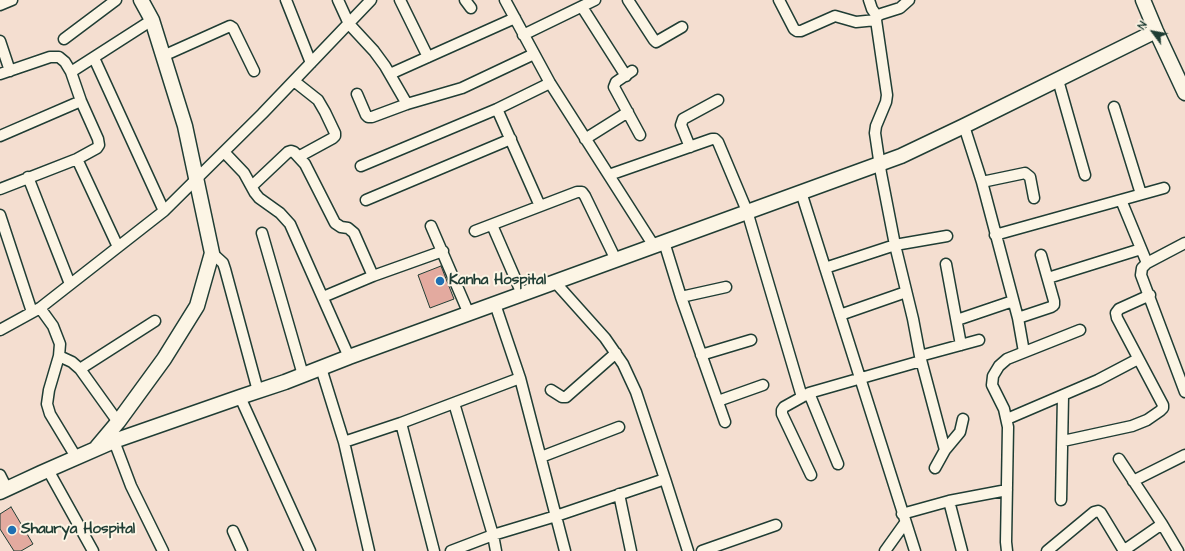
<!DOCTYPE html>
<style>
body{margin:0}
#map{position:relative;width:1185px;height:551px;overflow:hidden;background:#f4ded0;font-family:"Architects Daughter",sans-serif}
canvas{display:block}
.north{position:absolute;left:1133px;top:12px;width:40px;height:40px;-webkit-text-stroke:3px #fcf5e5;paint-order:stroke;rotate:302deg;font-size:11px;font-weight:700;line-height:16px;text-align:center;color:#1f3d34}
.north::after{content:'';display:block;margin:auto;width:14px;height:18px;background:#1f3d34;clip-path:polygon(50% 0,100% 100%,50% 72%,0 100%)}
</style>
<div id="map">
<canvas width="1185" height="551"></canvas>
<div class="north">N</div>
</div>
<script>
const c = document.querySelector('canvas').getContext('2d');
c.lineJoin = 'round';
function fillPath(path, color) { c.fillStyle = color; c.fill(path, 'evenodd'); }
const toPath = rows => new Path2D(rows.map(r => 'M' + r).join(''));
function stroke(path, color, width, dash) { c.strokeStyle = color; c.lineWidth = width; c.lineCap = dash ? 'butt' : 'round'; c.setLineDash(dash || []); c.stroke(path); }
function write(font, color, halo, rows, align = 'center') {
  c.font = font + ' "Architects Daughter",sans-serif'; c.lineWidth = 4; c.setLineDash([]); c.textBaseline = 'middle'; c.strokeStyle = halo; c.fillStyle = color; for (const [text, x, y, turn = 0] of rows) {
    c.save(); c.translate(x, y); c.rotate((+turn || 0) * Math.PI / 180); c.textAlign = isNaN(turn) ? turn : align; if (halo) c.strokeText(text, 0, 0); c.fillText(text, 0, 0); c.restore();
  }
}
const building = toPath([
 [441,266,454,299,430,308,418,275,441,266],
 [11,507,33,544,21,551,14,551,0,529,0,514,11,507]
]);
fillPath(building, '#e3aa9f');
stroke(building, '#1f3d34', 1);
const street = toPath([
 [286,0,311,63],
 [338,0,349,24,374,51,385,66,407,104],
 [400,0,428,57],
 [465,0,471,8],
 [505,0,550,83,654,246],
 [628,0,654,40,656,42,682,27],
 [779,0,794,29,797,31,801,31,835,16,856,22,876,20],
 [869,0,872,9,877,16],
 [909,0,900,8,881,14,877,16,876,20,887,95,886,102,876,126,875,133,881,173,895,245,913,319,920,356,945,450],
 [0,5,12,0],
 [582,7,626,76],
 [523,35,595,0],
 [64,39,116,0],
 [0,41,10,71],
 [163,56,230,26,233,28,254,71],
 [94,58,164,211],
 [632,71,616,82,614,87,640,135],
 [71,72,152,20],
 [0,74,50,57,59,57,65,62,71,72,81,101,98,139,99,145,97,148,77,159,0,189],
 [390,74,515,18],
 [1058,80,1085,175],
 [294,81,318,100,325,112,335,133,335,136,333,138,300,156],
 [357,94,366,115,368,117,372,117,407,104,462,88,534,54],
 [1114,107,1141,194],
 [497,109,540,206],
 [964,126,982,182,1018,318,1024,352],
 [0,136,81,101],
 [585,139,628,112],
 [690,147,681,125,683,119,718,100],
 [224,152,244,173,255,193,259,198,280,213,290,224,349,357],
 [77,159,118,247],
 [361,166,497,109,550,83],
 [609,175,712,139,715,139,718,142,747,211,802,397,784,407,782,410,782,414,811,475],
 [28,177,70,284],
 [982,182,1025,173,1030,177,1034,198],
 [252,186,288,152,291,151,294,152,305,164,335,223,341,227,348,228,354,233,373,276],
 [801,192,915,551],
 [366,200,511,139],
 [1121,200,1147,263],
 [0,215,32,312],
 [492,225,522,294],
 [431,226,469,314],
 [475,231,577,192,582,192,585,196,616,260],
 [262,233,303,375],
 [995,235,1164,188],
 [664,242,681,297,725,422],
 [1185,243,1147,263,1142,268,1141,275,1185,392],
 [212,253,223,263,225,269,258,391],
 [946,264,961,345],
 [825,268,895,245,947,236],
 [1048,278,1141,249],
 [554,281,605,338,623,364,636,392,665,479],
 [323,297,373,276,443,251],
 [681,297,726,287],
 [495,304,520,378,565,551],
 [40,308,53,326,60,344,59,356,49,390,47,404,50,414,76,457],
 [840,315,906,292],
 [1018,318,1051,307,1054,305,1054,301,1041,255],
 [957,320,1013,301],
 [0,330,40,308,164,211,262,114,371,0],
 [701,355,751,340],
 [59,356,72,362,80,369,118,422],
 [920,356,979,340],
 [321,368,344,442,369,551],
 [80,369,155,321],
 [551,390,562,397,566,397,616,353],
 [809,393,921,361],
 [804,396,809,393,838,464],
 [240,397,310,551],
 [718,401,763,385],
 [454,403,493,535,496,551],
 [1007,419,1098,380,1138,359],
 [401,423,520,378],
 [114,441,131,486,163,551],
 [1063,441,1132,426,1147,420,1160,411,1163,408,1163,405,1117,318,1116,313,1119,309,1150,295],
 [344,442,401,423,434,551],
 [541,457,619,427],
 [1119,459,1162,524,1178,551],
 [935,468,945,450,960,432,963,419],
 [48,470,93,551],
 [0,475,7,489],
 [1133,481,1185,455],
 [619,494,631,551],
 [1061,500,1063,396],
 [949,501,962,551],
 [902,514,949,501,1007,490],
 [233,531,242,551],
 [451,551,493,535,556,516,665,479,688,551],
 [702,551,776,525],
 [885,551,905,523],
 [1007,551,1006,542,1008,427,1004,409,992,385,993,376,999,366,1007,359,1080,330],
 [1047,551,1094,512,1098,511,1101,513,1124,551],
 [1123,551,1162,524]
]);
const secondary = toPath([
 [1143,0,1156,31,1185,93],
 [97,447,118,422,164,359,197,306,212,253,185,126,152,20,141,0],
 [0,492,41,473,114,441,240,397,285,382,349,357,901,156,964,126,1156,31]
]);
stroke(street, '#1f3d34', 13);
stroke(secondary, '#1f3d34', 17);
stroke(street, '#fcf5e5', 10);
stroke(secondary, '#fcf5e5', 14);
for (const [x, y, r, color] of [
 [440,281,5,"#1f6fb2"],
 [12,530,5,"#1f6fb2"]
]) { const dot = new Path2D(); dot.arc(x, y, r, 0, 2 * Math.PI); c.fillStyle = color; c.fill(dot); stroke(dot, '#fcf5e5', 1.5); }
write('bold 15px', '#1f3d34', '#fcf5e5', [
 ["Kanha Hospital",449,281],
 ["Shaurya Hospital",21,530]
], 'left');
</script>
